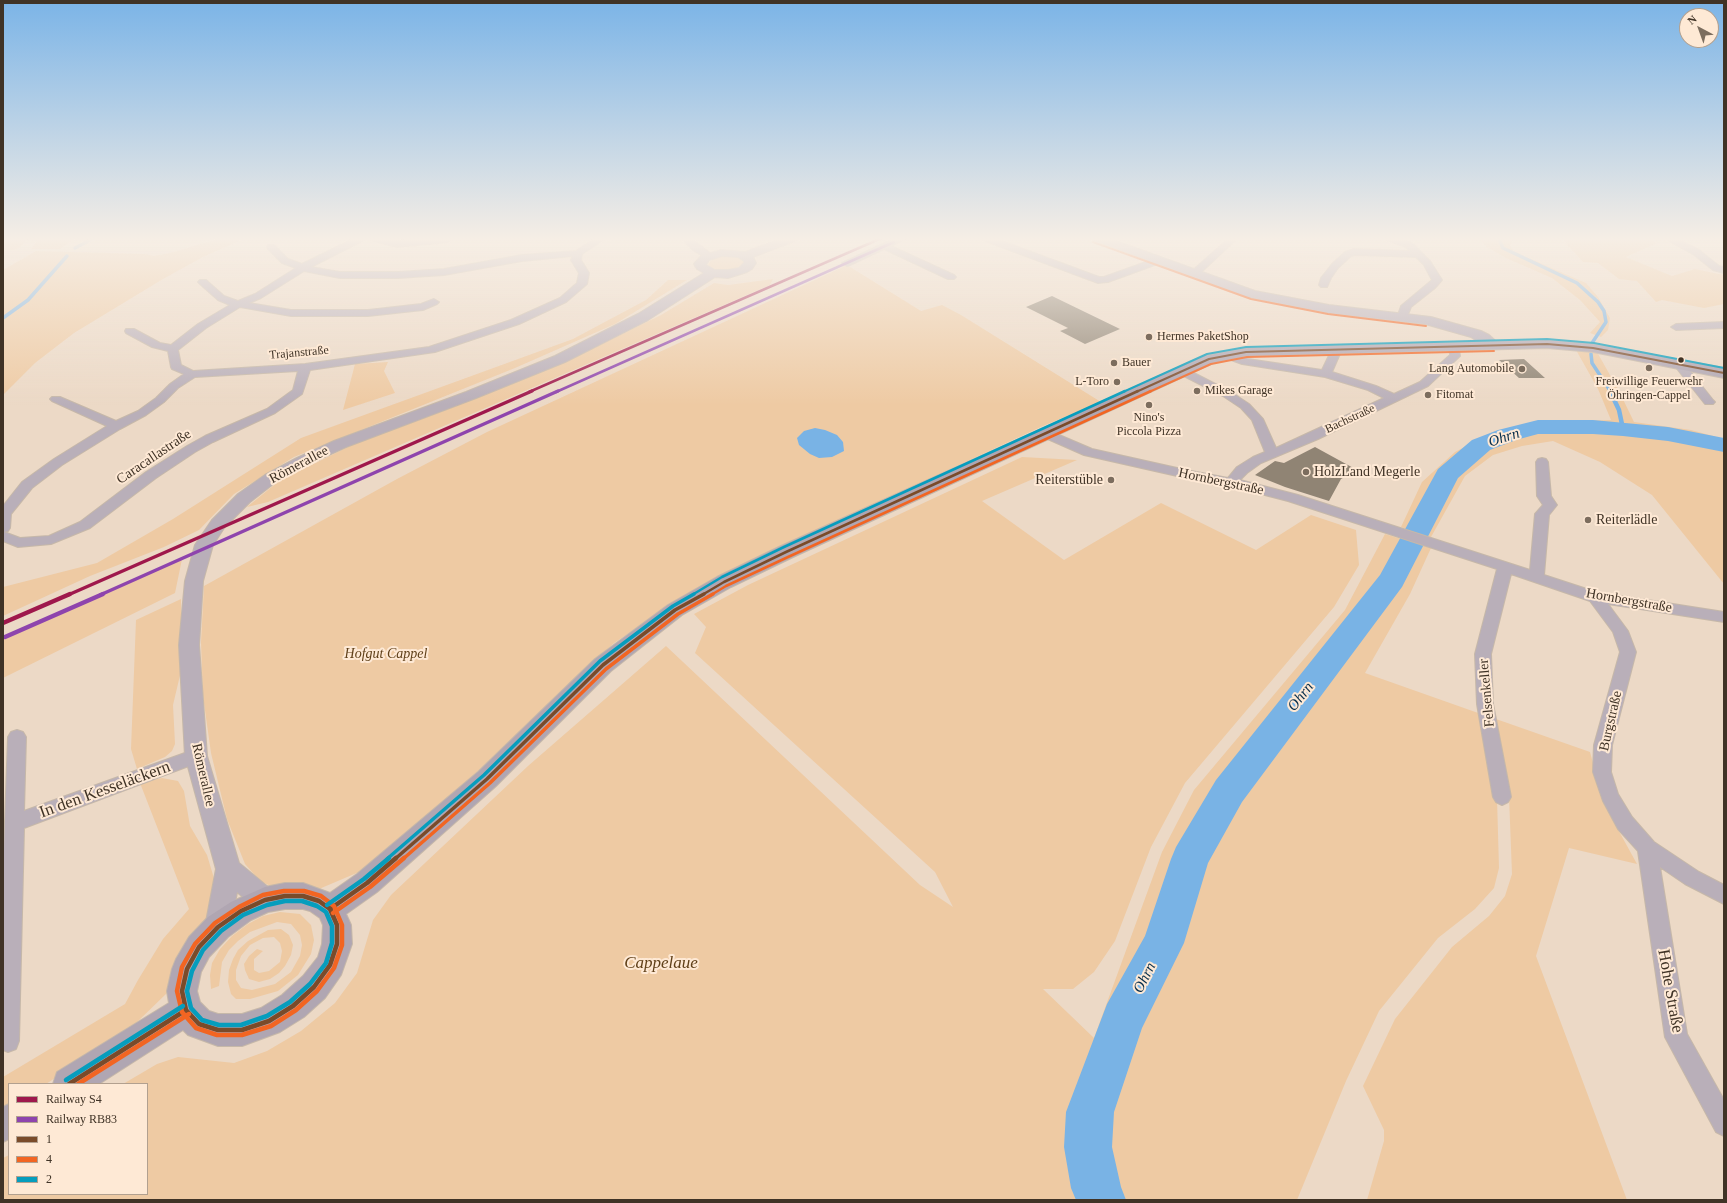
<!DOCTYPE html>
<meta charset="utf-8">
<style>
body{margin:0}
#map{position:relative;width:1727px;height:1203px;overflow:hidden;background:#ecd9c6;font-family:Georgia,serif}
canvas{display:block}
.frame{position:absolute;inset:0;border:4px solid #403326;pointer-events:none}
.legend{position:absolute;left:8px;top:1083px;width:140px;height:112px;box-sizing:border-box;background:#fee9d5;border:1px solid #b2a08f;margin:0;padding:5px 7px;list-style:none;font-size:12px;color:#403326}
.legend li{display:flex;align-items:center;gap:8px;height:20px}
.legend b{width:20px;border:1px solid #b2a08f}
.north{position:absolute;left:1679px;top:8px;width:40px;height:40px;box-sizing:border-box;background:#fee9d5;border:1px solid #b2a08f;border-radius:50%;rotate:319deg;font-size:11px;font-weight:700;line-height:16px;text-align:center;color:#403326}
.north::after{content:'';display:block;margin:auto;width:14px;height:18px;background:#7c6d5e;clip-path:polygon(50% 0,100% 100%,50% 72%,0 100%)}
</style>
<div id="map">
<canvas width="1727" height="1203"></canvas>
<div class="frame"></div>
<ul class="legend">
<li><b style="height:5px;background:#9f184c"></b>Railway S4</li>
<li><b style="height:5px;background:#8e44ad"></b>Railway RB83</li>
<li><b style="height:5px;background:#7a4b2a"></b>1</li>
<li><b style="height:5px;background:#f26522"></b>4</li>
<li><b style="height:5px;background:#069dbd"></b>2</li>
</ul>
<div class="north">N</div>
</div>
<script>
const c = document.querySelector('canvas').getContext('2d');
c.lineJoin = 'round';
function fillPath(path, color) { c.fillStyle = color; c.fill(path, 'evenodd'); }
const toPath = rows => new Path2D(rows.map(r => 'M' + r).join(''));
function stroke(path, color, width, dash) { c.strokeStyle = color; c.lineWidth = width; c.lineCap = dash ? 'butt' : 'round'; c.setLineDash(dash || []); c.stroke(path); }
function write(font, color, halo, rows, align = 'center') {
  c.font = font + ' Georgia,serif'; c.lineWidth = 4; c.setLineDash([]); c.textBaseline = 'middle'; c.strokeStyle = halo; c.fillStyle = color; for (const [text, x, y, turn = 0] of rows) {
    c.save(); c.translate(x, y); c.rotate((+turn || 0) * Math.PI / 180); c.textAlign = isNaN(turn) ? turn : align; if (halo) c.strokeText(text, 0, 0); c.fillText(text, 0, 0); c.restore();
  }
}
fillPath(toPath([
 [3,237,30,237,19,248,14,250,3,250],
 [40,237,78,237,60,249,31,249],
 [223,237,248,237,203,257,163,279,74,333,35,363,3,395,3,270,36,251,145,254,154,256,174,252],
 [1478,237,1514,237,1510,246,1513,251,1586,283,1598,297,1610,318,1608,330,1601,337,1590,333,1600,322,1580,300,1552,278,1506,258,1487,247],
 [1560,237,1647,237,1657,243,1626,257,1672,276,1695,269,1724,275,1724,304,1704,308,1662,300,1656,302,1637,281,1619,279,1598,263,1583,262],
 [723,256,740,257,743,259,744,264,733,270,716,270,709,266,708,264,712,259],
 [847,265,921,311,942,305,961,315,1101,402,1043,426,782,547,674,603,614,643,432,814,359,872,319,889,279,890,260,881,245,864,227,819,211,753,203,696,201,642,204,586,397,479,487,432],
 [773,279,770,285,268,502,247,507,279,481,352,445,446,410,569,360,661,315,714,283,728,285],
 [668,280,687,280,615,324,515,368,294,457,234,494,199,530,164,547,90,576,3,616,3,587,97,563,173,519,301,438,573,339,646,300],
 [1576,350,1597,352,1619,391,1634,422,1691,430,1724,439,1724,584,1652,495,1600,462,1553,441,1522,446,1493,455,1465,476,1431,537,1401,527,1422,482,1455,452,1493,432,1533,422,1611,420,1598,389],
 [388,362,384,371,395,393,343,410,355,364],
 [1022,457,1077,460,982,501,1064,560,1161,503,1256,550,1311,515,1356,530,1359,565,1334,607,1185,783,1151,847,1115,941,1094,972,1073,989,1043,989,1094,1038,1162,852,1194,790,1345,610,1385,534,1431,548,1410,594,1365,673,1481,714,1497,798,1499,868,1494,888,1475,909,1438,938,1379,1011,1346,1081,1297,1200,3,1200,3,1158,9,1155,9,1194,147,1194,147,1084,123,1084,157,1064,178,1057,234,1063,267,1051,301,1031,335,1003,357,973,373,920,391,895,528,766,666,646,920,885,953,907,935,872,695,653,706,627,694,614,748,585],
 [182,559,175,593,3,678,3,638],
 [181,599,181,671,173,705,175,744,172,751,165,757,137,769,131,749,136,620],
 [1496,719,1590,752,1604,804,1637,864,1569,848,1536,956,1627,1200,1367,1200,1384,1141,1384,1130,1363,1086,1395,1019,1452,947,1489,916,1505,896,1512,874,1509,796],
 [162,778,178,781,184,791,190,826,207,855,216,885,216,903,177,971,167,993,132,1027,46,1084,9,1084,9,1108,3,1112,3,1077,125,1004,138,980,163,939,189,909,140,783],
 [280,912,300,914,311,925,314,940,311,954,298,975,278,991,250,999,236,999,231,994,228,982,229,970,233,959,238,950,248,941,268,930,281,929,289,935,293,945,291,955,285,966,279,973,270,979,259,982,249,979,245,970,244,964,249,956,257,949,263,951,254,959,254,970,259,973,269,971,280,962,282,951,280,943,274,937,263,938,250,945,241,956,236,970,236,980,241,988,252,990,275,984,291,972,300,956,302,945,300,935,291,924,277,922,250,932,238,941,229,950,222,962,219,986,211,989,210,975,212,963,220,949,232,936,248,924,263,916]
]), '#eecaa3');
fillPath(toPath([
 [815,428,825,430,837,435,843,442,844,451,832,457,819,458,810,454,799,445,797,438,804,431]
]), '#79b3e5');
stroke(toPath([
 [1504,237,1500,241,1503,248,1577,283,1598,302,1604,311,1606,322,1592,343],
 [75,248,96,237],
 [3,318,28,300,67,256],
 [1591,354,1592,363,1611,392]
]), '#79b3e5', 3.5);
stroke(toPath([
 [1610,391,1619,410,1623,429]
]), '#79b3e5', 4.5);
fillPath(toPath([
 [1538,420,1593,420,1668,427,1724,438,1724,452,1668,441,1623,436,1593,434,1538,434,1516,440,1490,450,1458,478,1402,587,1242,802,1208,863,1184,943,1142,1028,1114,1112,1112,1147,1121,1187,1126,1200,1076,1200,1071,1188,1064,1147,1066,1112,1107,1004,1145,936,1171,859,1176,847,1216,780,1380,575,1438,469,1472,440,1498,430,1538,420]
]), '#79b3e5');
fillPath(toPath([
 [1052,296,1120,329,1085,344,1060,331,1068,328,1026,307],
 [1524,359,1545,378,1519,378,1499,360],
 [1315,447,1357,470,1341,479,1329,501,1285,487,1255,475,1275,461,1284,463]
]), '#908474');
const minor = toPath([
 [357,237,378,237,397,241,442,237,450,237,452,239,448,242,397,247,366,239,311,267,340,272,398,272,444,269,522,255,576,251,597,237,612,237,611,239,603,240,582,254,581,260,589,273,587,284,566,302,519,324,435,352,310,370,302,394,275,413,213,442,195,452,156,478,90,528,51,544,18,547,3,541,3,506,22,482,54,459,107,426,52,401,50,399,52,397,60,397,116,421,138,411,156,398,170,384,184,374,172,369,171,367,168,351,152,347,126,333,125,331,126,329,134,329,160,343,171,345,198,324,230,305,218,300,200,284,198,282,200,280,206,280,224,296,238,301,255,294,296,268,282,263,268,249,267,247,268,245,274,245,288,259,302,264,357,237],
 [573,256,571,260,579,273,577,283,560,298,511,320,429,347,305,364,193,371,181,365,178,350,206,328,240,307,291,316,368,316,423,310,437,304,439,302,434,299,421,304,368,310,291,310,249,303,261,298,304,271,340,278,398,278,444,275,522,261,573,256],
 [298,371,293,390,267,409,205,436,187,446,146,472,80,522,49,536,20,538,4,532,8,531,10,528,11,514,32,488,62,465,120,429,146,415,164,402,178,388,195,377,298,371],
 [680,237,689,237,714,256,712,258,706,258,693,250,680,237],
 [897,237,908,237,891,246,954,275,956,277,954,279,948,279,884,249,850,265,847,266,842,263,897,237],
 [979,237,991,237,1099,277,1104,277,1157,258,1163,258,1165,260,1163,262,1108,282,1098,283,980,239,979,237],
 [1230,237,1239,237,1197,276,1191,276,1189,274,1191,272,1230,237],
 [1383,237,1395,237,1412,243,1430,261,1442,280,1435,288,1411,307,1406,320,1402,321,1397,318,1401,306,1432,280,1424,265,1416,257,1355,255,1351,256,1338,268,1331,278,1327,287,1321,287,1319,285,1321,278,1332,264,1345,252,1354,249,1410,251,1406,247,1384,239,1383,237],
 [1662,237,1673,237,1699,250,1719,266,1724,267,1724,273,1713,270,1693,254,1662,237],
 [1724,322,1724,328,1676,330,1671,327,1676,324,1724,322],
 [1450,344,1454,345,1459,350,1460,356,1428,386,1318,439,1261,463,1247,473,1240,480,1298,495,1530,570,1535,514,1543,505,1537,496,1536,462,1538,459,1542,458,1546,459,1548,462,1551,496,1557,505,1549,515,1544,575,1596,592,1724,612,1724,622,1608,604,1628,631,1636,652,1612,745,1611,772,1618,794,1632,817,1654,842,1699,872,1724,885,1724,904,1685,884,1660,867,1687,1034,1724,1100,1724,1136,1716,1132,1665,1037,1638,851,1618,829,1603,801,1593,772,1594,745,1620,652,1613,632,1590,601,1511,574,1491,654,1493,704,1511,797,1508,802,1502,805,1496,802,1493,797,1477,704,1475,654,1497,569,1288,501,1230,486,1186,478,1084,455,1041,436,1039,433,1041,430,1045,429,1092,449,1186,470,1228,478,1237,467,1253,457,1265,452,1252,420,1241,408,1223,396,1178,373,1176,371,1178,369,1186,369,1231,392,1249,404,1263,419,1276,448,1384,398,1368,390,1325,377,1242,364,1223,357,1222,355,1223,353,1231,353,1248,359,1322,370,1332,349,1337,346,1342,349,1332,372,1376,386,1394,394,1420,382,1450,355,1450,353,1445,347,1450,344],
 [1678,360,1682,361,1713,400,1715,402,1713,404,1705,404,1674,365,1673,363,1678,360],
 [17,730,23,732,26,737,24,811,196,749,202,751,205,756,202,761,24,828,19,1041,16,1049,8,1052,3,1050,3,877,8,737,11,732,17,730]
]);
const tertiary = toPath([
 [786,237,802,237,800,239,753,257,756,263,752,269,747,272,728,278,715,277,648,320,565,362,476,398,346,447,309,464,277,481,250,502,224,528,213,545,203,581,199,645,207,756,239,863,274,892,278,900,274,908,265,912,256,908,237,892,231,927,227,936,218,939,209,936,205,927,216,869,185,756,179,645,185,581,195,545,212,520,238,494,265,475,297,458,334,441,466,392,555,356,638,314,704,273,697,269,694,264,701,256,721,250,745,252,786,237],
 [722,256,738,257,744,261,744,263,739,268,728,270,715,270,706,265,709,260,722,256],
 [1089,237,1105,237,1255,291,1329,305,1431,317,1481,331,1489,335,1501,346,1499,349,1489,349,1471,337,1425,324,1329,313,1248,297,1091,239,1089,237]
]);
const secondary = toPath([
 [1547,340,1593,344,1724,368,1724,378,1593,352,1547,348,1246,356,1213,363,793,557,731,587,682,615,611,671,496,786,377,892,346,914,351,925,352,944,341,975,325,998,304,1017,280,1032,242,1046,218,1046,188,1035,183,1030,99,1084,53,1084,57,1072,169,1003,167,991,172,969,176,959,189,937,208,917,231,902,265,887,285,883,303,883,330,893,357,874,478,772,595,659,668,605,717,577,779,547,1204,356,1246,348,1547,340],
 [285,909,303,909,310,911,320,918,323,925,322,944,318,957,303,976,282,995,261,1008,242,1014,218,1014,209,1011,200,1002,197,991,201,972,209,957,228,937,251,920,268,912,285,909],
 [9,1104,9,1139,3,1142,3,1107,9,1104]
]);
stroke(minor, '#c6b8a9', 2);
stroke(tertiary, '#c6b8a9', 2);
stroke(secondary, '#c6b8a9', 2);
fillPath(minor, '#b9afb9');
fillPath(tertiary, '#b9afb9');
fillPath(secondary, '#b0a6b2');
stroke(toPath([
 [1136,392,1209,359,1246,352,1547,344,1593,348,1724,373]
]), '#7a4b2a', 2);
stroke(toPath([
 [702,595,724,582,786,552,1138,391]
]), '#7a4b2a', 2.5);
stroke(toPath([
 [395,859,487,779,603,665,675,610,704,594]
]), '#7a4b2a', 3.5);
stroke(toPath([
 [285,896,303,896,319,901,330,909,337,925,337,944,330,965,314,987,293,1006,269,1021,242,1030,218,1030,199,1024,186,1010,182,991,187,969,199,947,218,927,241,911,265,900,285,896],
 [330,909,367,883,396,858],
 [69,1084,186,1010]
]), '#7a4b2a', 4.5);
stroke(toPath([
 [1093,242,1251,299,1328,314,1426,326],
 [1149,392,1211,364,1247,357,1494,351]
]), '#f26522', 2);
stroke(toPath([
 [711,595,726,586,788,557,1151,391]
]), '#f26522', 2.5);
stroke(toPath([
 [403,859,490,783,606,669,678,614,713,594]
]), '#f26522', 3.5);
stroke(toPath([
 [284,891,304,891,321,896,334,906,342,925,342,945,334,968,317,991,296,1010,271,1026,242,1035,217,1035,196,1028,182,1012,177,991,182,967,195,944,215,923,239,907,263,895,284,891],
 [333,913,370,887,404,858],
 [78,1084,189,1014]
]), '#f26522', 4.5);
stroke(toPath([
 [1123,392,1207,354,1246,347,1547,339,1594,343,1724,368]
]), '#069dbd', 2);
stroke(toPath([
 [692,595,722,577,784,547,1125,391]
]), '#069dbd', 2.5);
stroke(toPath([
 [387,859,484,775,600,661,673,606,694,594]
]), '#069dbd', 3.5);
stroke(toPath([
 [285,901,302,901,317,906,326,912,332,926,332,943,326,963,310,984,290,1002,267,1016,241,1025,219,1025,202,1020,191,1008,187,991,192,971,203,950,221,931,243,915,267,905,285,901],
 [327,905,364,879,389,858],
 [66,1080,183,1006]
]), '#069dbd', 4.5);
stroke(toPath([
 [529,392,884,237]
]), '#9f184c', 2.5);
stroke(toPath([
 [68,595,532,391]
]), '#9f184c', 3.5);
stroke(toPath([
 [3,623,70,594]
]), '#9f184c', 4.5);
stroke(toPath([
 [556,392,894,242]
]), '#8e44ad', 2.5);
stroke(toPath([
 [100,595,558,391]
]), '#8e44ad', 3.5);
stroke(toPath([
 [5,637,103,594]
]), '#8e44ad', 4.5);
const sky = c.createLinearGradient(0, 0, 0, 405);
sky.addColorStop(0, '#7bb4e7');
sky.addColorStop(0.59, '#f6eee5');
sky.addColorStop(1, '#f6eee500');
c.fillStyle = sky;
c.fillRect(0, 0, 1727, 405);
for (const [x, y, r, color] of [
 [1149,337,4,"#7c6d5e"],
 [1681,360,3.5,"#403326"],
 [1114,363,4,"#7c6d5e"],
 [1649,368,4,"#7c6d5e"],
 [1522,369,4,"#7c6d5e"],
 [1117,382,4,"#7c6d5e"],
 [1197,391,4,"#7c6d5e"],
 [1428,395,4,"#7c6d5e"],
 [1149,405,4,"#7c6d5e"],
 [1306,472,4,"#7c6d5e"],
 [1111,480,4,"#7c6d5e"],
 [1588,520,4,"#7c6d5e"]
]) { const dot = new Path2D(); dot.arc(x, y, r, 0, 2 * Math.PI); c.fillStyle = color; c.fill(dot); stroke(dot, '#fee9d5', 1.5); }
write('12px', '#403326', '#fee9d5', [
 ["Hermes PaketShop",1157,337],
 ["Bauer",1122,363],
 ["Lang Automobile",1514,369,"right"],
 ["L-Toro",1109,382,"right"],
 ["Freiwillige Feuerwehr",1649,382,"center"],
 ["Öhringen-Cappel",1649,396,"center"],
 ["Mikes Garage",1205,391],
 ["Fitomat",1436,395],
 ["Nino's",1149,418,"center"],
 ["Piccola Pizza",1149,432,"center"]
], 'left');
write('12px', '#403326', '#fee9d5', [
 ["Trajanstraße",299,353,-5],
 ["Bachstraße",1350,419,-25]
]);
write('14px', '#403326', '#fee9d5', [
 ["Caracallastraße",154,457,-34],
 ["Römerallee",299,465,-28],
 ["Hornbergstraße",1221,482,12],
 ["Hornbergstraße",1629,601,10],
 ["Felsenkeller",1487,693,-95],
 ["Burgstraße",1611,721,-77],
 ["Römerallee",203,775,77]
]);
write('14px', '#403326', '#fee9d5', [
 ["HolzLand Megerle",1314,472],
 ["Reiterstüble",1103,480,"right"],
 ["Reiterlädle",1596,520]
], 'left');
write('italic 14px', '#604019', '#fee9d5', [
 ["Hofgut Cappel",386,654]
]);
write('italic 15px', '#072e4c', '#fee9d5', [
 ["Ohrn",1504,438,-18],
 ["Ohrn",1301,697,-52],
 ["Ohrn",1145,978,-63]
]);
write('17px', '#403326', '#fee9d5', [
 ["In den Kesseläckern",105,790,-20],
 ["Hohe Straße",1670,991,80]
]);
write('italic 17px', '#604019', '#fee9d5', [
 ["Cappelaue",661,964]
]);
</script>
